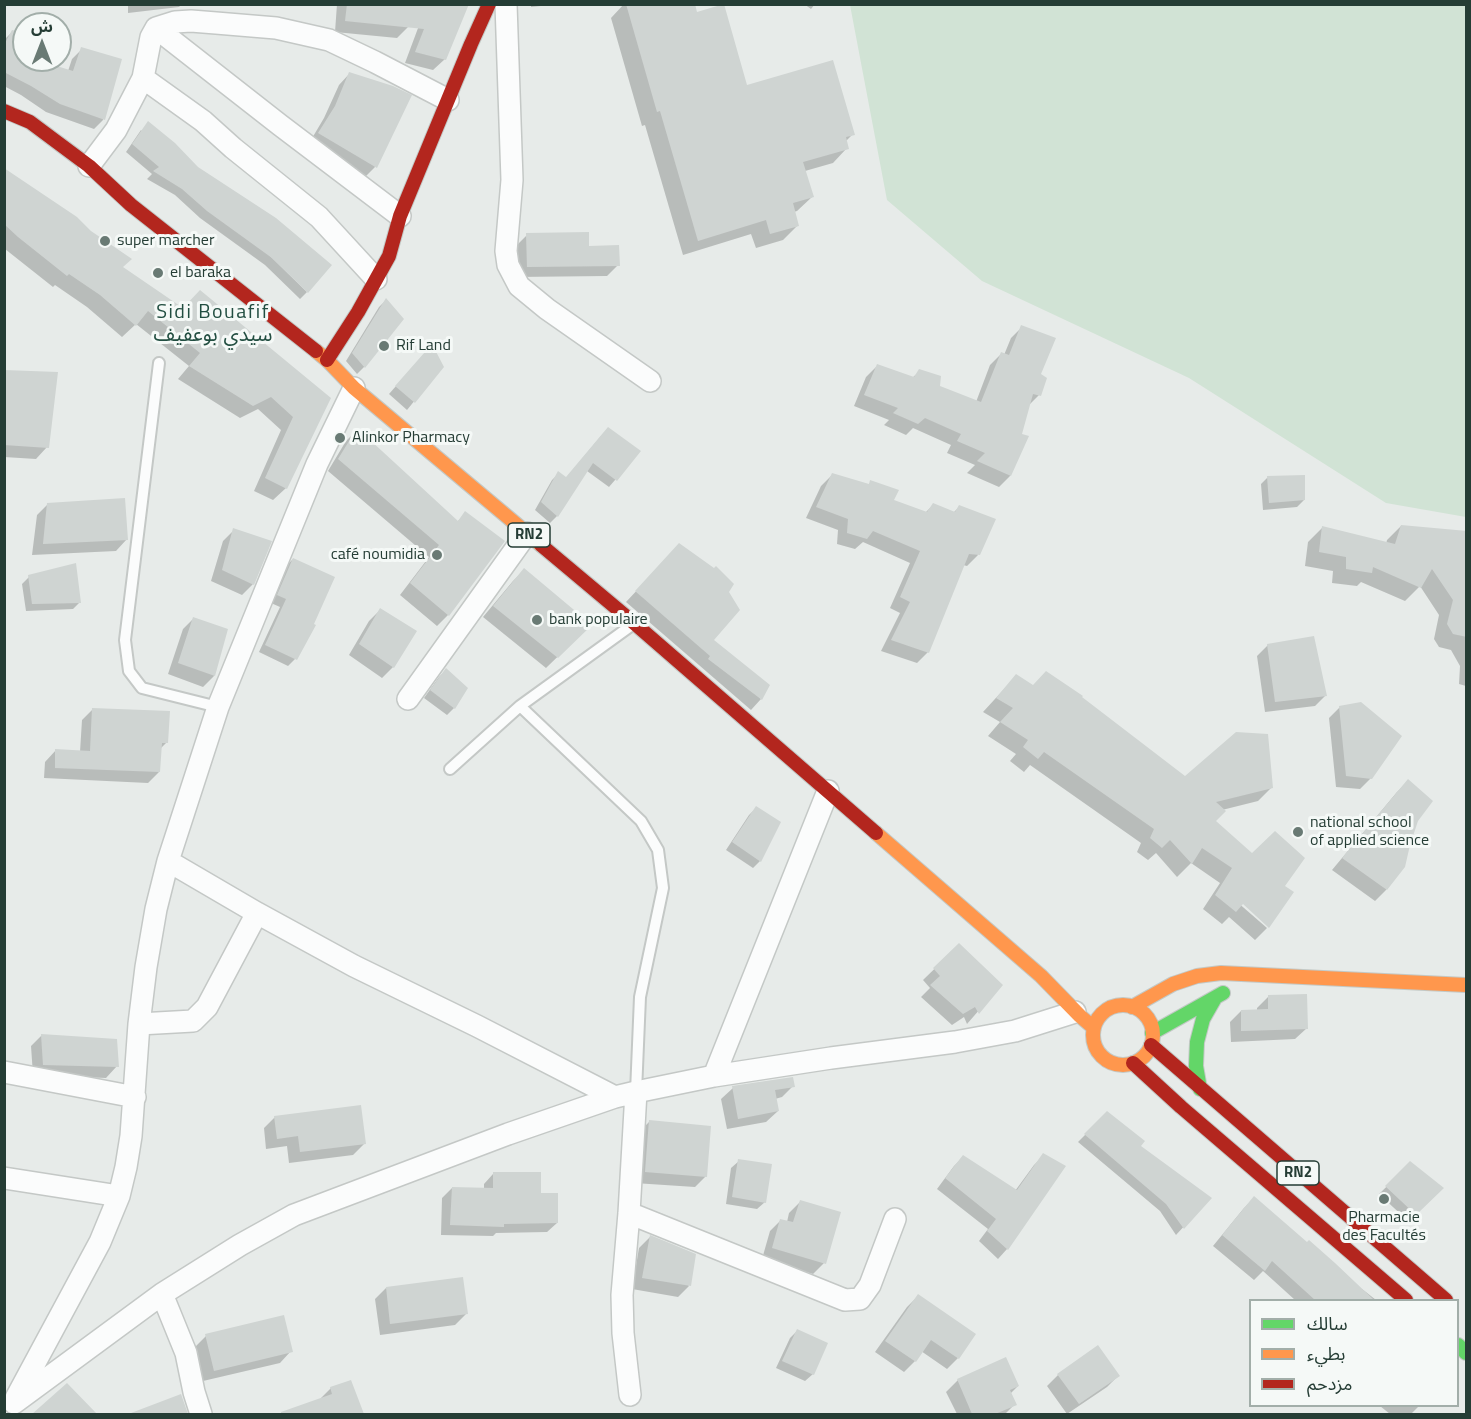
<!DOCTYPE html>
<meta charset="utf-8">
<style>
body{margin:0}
#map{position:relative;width:1471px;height:1419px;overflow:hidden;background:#e7ebe9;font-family:"Titillium Web","Noto Sans Arabic",sans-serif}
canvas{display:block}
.frame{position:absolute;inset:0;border:6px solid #253d35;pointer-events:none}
.legend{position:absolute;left:1249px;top:1299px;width:210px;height:108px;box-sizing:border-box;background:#f5f9f7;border:2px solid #a2aea9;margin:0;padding:8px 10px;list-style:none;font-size:18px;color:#253d35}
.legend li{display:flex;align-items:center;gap:12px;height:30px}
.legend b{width:30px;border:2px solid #a2aea9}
.north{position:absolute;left:12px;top:12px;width:60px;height:60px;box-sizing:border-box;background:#f5f9f7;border:2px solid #a2aea9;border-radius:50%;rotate:0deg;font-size:16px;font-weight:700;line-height:24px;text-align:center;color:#253d35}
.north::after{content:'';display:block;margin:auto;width:21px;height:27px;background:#697a74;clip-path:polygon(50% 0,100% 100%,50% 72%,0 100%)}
</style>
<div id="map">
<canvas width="1471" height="1419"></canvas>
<div class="frame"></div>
<ul class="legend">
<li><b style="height:8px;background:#63d668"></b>سالك</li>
<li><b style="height:8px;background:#ff974d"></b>بطيء</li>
<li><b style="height:8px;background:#b3261e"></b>مزدحم</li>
</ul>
<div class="north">ش</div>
</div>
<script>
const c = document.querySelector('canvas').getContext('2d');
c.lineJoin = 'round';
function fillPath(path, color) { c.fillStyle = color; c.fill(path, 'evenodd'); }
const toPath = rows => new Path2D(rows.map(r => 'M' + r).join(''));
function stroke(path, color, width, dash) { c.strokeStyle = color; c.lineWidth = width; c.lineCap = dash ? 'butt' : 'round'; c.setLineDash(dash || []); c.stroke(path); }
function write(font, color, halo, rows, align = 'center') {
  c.font = font + ' "Titillium Web","Noto Sans Arabic",sans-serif'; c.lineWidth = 6; c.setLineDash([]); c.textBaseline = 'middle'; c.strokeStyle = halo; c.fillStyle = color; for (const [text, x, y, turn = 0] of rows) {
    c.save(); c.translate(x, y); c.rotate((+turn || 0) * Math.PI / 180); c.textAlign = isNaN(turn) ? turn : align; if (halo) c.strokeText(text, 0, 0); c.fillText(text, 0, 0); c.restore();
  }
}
fillPath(toPath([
 [850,5,1466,5,1466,517,1386,503,1189,378,982,281,887,200]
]), '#d1e3d5');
fillPath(toPath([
 [128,4,182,4,179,7,128,13],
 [337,4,410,4,408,27,397,38,335,32],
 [427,4,445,59,433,70,405,63],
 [531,4,560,4,531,7],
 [624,4,693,4,696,14,746,87,853,134,845,142,847,148,833,163,805,171,812,197,797,211,794,212,798,225,783,240,756,248,751,234,683,255,645,125,642,126,611,18],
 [804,4,815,4,811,9],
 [12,32,24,34,24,60,37,60,37,62,68,71,72,59,82,49,121,60,103,120,94,129,46,112,21,95,4,86,4,40],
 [350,73,375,167,364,178,308,145,324,118,339,85],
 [141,130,307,292,300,299,265,265,200,218,175,195,147,179,152,174,126,152],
 [4,170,121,267,183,310,329,399,286,488,273,500,254,491,281,430,258,409,240,418,178,379,189,366,136,324,122,337,87,307,55,285,53,287,5,249],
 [527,235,588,247,618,265,607,276,516,277,516,246],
 [386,300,364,367,357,374,346,361,379,307],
 [1022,327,1039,375,1039,395,1028,406,1020,435,1027,437,1010,476,999,487,967,473,975,465,947,453,951,445,913,428,906,435,884,425,889,420,854,406,866,377,877,366,912,378,920,371,938,387,976,402,990,365,1001,354,1004,355,1011,338],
 [425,353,442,367,407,410,389,394],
 [4,371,47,447,36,459,4,457],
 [357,430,457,522,466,513,448,615,437,626,400,595,429,557,328,471,346,441],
 [601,436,639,452,609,487,587,471,557,516,550,523,535,510,552,480,559,473,566,478],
 [833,474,868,485,871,482,892,501,925,513,933,505,953,513,959,507,978,555,967,566,963,565,928,652,917,663,881,651,900,613,890,608,910,563,863,542,855,549,837,544,838,530,806,518,821,486],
 [1268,477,1304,500,1297,507,1263,510,1261,484],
 [48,504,127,539,116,551,32,555,37,515],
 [1401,526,1466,533,1466,686,1459,684,1460,666,1451,650,1439,647,1434,639,1439,615,1420,586,1405,601,1361,582,1357,586,1332,583,1333,571,1305,566,1308,542,1322,528,1386,544,1387,540],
 [234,530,253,584,242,595,211,581,223,541],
 [669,556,714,570,727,592,712,640,761,699,751,710,626,602],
 [293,559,295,659,288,666,259,652,280,607,271,603,286,566],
 [524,570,579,636,546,668,483,617,513,581],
 [29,577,80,602,73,609,26,611,22,584],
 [380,610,393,667,382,678,349,655,369,621],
 [194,618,214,676,203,687,168,674,183,629],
 [1268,645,1326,695,1315,706,1265,712,1257,656],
 [446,670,454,708,447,715,424,698,439,677],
 [1016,676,1033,686,1080,698,1185,778,1272,787,1258,801,1222,810,1214,821,1252,856,1238,898,1236,901,1267,928,1255,940,1229,917,1222,924,1203,909,1220,883,1191,863,1177,877,1156,853,1148,860,1137,852,1141,843,1030,765,1024,772,1010,761,1016,754,988,736,1000,722,983,712],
 [1340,707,1371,778,1360,789,1336,787,1329,718],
 [93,709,167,742,160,749,159,772,148,783,44,778,45,762,56,750,80,752,82,720],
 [1408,781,1417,820,1386,890,1375,901,1332,870,1397,792],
 [756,808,760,861,753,868,726,850,749,815],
 [959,945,1001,985,967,1024,964,1017,952,1025,921,997,930,988,923,980],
 [1268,997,1307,1028,1295,1039,1231,1042,1230,1022,1241,1011,1257,1011,1257,1008],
 [42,1035,117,1066,106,1078,33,1075,31,1046],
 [793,1086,782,1097,775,1099,778,1111,766,1122,727,1129,721,1099,733,1088],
 [1107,1113,1139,1146,1210,1198,1176,1235,1160,1211,1078,1142],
 [275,1117,364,1144,353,1155,289,1163,287,1146,266,1149,264,1128],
 [649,1122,706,1176,695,1187,634,1183,638,1133],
 [1044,1155,1064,1167,1007,1249,998,1259,979,1241,988,1229,937,1189,954,1166,963,1157,1015,1191,1034,1165],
 [739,1161,765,1202,757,1209,726,1204,731,1168],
 [1411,1163,1442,1188,1408,1221,1379,1194],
 [493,1174,540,1194,557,1223,547,1232,496,1233,493,1236,441,1235,442,1198,452,1188,484,1189,484,1184],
 [1254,1198,1361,1290,1362,1289,1376,1300,1295,1300,1263,1271,1254,1280,1213,1246,1244,1208],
 [800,1202,824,1263,813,1274,762,1259,770,1231,781,1220,787,1222,789,1213],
 [650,1237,689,1286,678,1297,632,1289,639,1248],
 [386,1288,466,1314,455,1325,380,1335,375,1299],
 [918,1296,958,1358,947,1369,921,1351,915,1361,904,1372,875,1352,907,1307],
 [797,1331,813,1374,805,1381,776,1368,790,1338],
 [206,1336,291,1351,280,1363,203,1381,195,1347],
 [1006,1359,1018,1386,1010,1394,1015,1404,1005,1414,957,1414,946,1392,958,1380],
 [1058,1375,1118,1376,1107,1387,1067,1414,1047,1386],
 [350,1381,362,1414,279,1414,319,1400,331,1388],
 [67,1385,95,1414,34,1414],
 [180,1396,186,1414,134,1414,136,1412],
 [1380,1406,1419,1406,1411,1414,1390,1414]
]), '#0003');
fillPath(toPath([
 [347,4,469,4,446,60,415,52,424,29,345,21],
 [626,4,695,4,697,12,724,4,747,85,833,60,855,135,846,137,849,149,803,162,814,197,793,203,799,226,770,234,766,220,698,241,660,111,657,112],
 [12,30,24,33,24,60,37,60,73,71,81,47,122,59,105,120,60,104,31,86,4,72,4,45],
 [349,72,393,86,412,95,377,168,318,133,335,106],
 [148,121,175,143,198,167,276,218,332,265,308,293,272,258,207,211,182,189,153,171,159,167,132,144],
 [4,168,77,217,91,231,132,259,123,267,183,308,200,290,331,398,287,489,265,478,293,417,271,397,253,406,189,366,200,353,148,311,136,326,100,295,69,274,67,276,18,237,4,224],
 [589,232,589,246,619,245,620,266,527,267,526,233],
 [386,298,404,319,365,368,352,353],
 [1021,325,1056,338,1041,374,1047,378,1041,396,1033,394,1022,434,1029,436,1011,476,977,461,985,453,957,441,961,434,925,418,918,424,893,413,898,408,864,395,877,364,914,377,919,369,941,376,940,386,981,402,1001,352,1009,355],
 [432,344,444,367,415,403,395,386],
 [4,370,58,372,49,448,4,445],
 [608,427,641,451,617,481,593,463,558,517,541,502,558,471,566,477],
 [357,428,458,521,465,511,505,541,449,616,410,583,439,545,338,459],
 [832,473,869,484,870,480,899,490,894,500,927,512,933,503,955,512,959,505,996,519,980,555,969,554,929,653,891,640,910,602,900,597,920,551,873,531,867,539,847,533,848,519,816,507],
 [1305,475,1305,500,1269,503,1267,476],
 [125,498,128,540,43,544,47,503],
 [1401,525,1467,531,1467,637,1453,634,1447,624,1453,600,1432,569,1421,588,1373,567,1372,573,1346,569,1346,557,1319,552,1322,526,1395,544],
 [233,528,272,541,254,585,222,570],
 [679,543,714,568,716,566,734,584,729,592,740,610,714,640,770,685,762,700,708,659,710,656,635,591],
 [293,558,335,577,314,624,316,625,297,660,265,645,286,599,277,595],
 [76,563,81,603,32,604,28,575],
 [524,568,592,625,558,658,493,606],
 [380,608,417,631,394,668,359,644],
 [193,617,228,629,215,676,178,663],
 [1314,636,1327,696,1275,702,1267,644],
 [446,668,468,688,455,709,430,690],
 [1046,671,1083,696,1082,697,1185,776,1236,732,1268,734,1273,788,1216,802,1226,811,1216,821,1252,853,1275,831,1305,858,1285,886,1294,892,1269,928,1243,904,1236,912,1215,895,1232,868,1202,848,1192,864,1170,840,1162,848,1150,838,1154,829,1044,752,1038,759,1023,747,1028,740,1000,722,1013,708,996,698,1016,674,1033,685],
 [1361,702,1402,736,1372,779,1346,776,1339,706],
 [92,708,170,711,168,743,162,743,160,772,55,768,55,749,90,751],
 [1408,779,1433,801,1418,821,1410,845,1405,867,1387,890,1342,858],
 [756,806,781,822,761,862,732,842],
 [959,943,1003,985,979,1014,975,1007,963,1014,930,985,940,976,933,968],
 [1307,994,1308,1029,1241,1031,1241,1010,1268,1009,1268,995],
 [41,1034,117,1039,119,1067,43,1065],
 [793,1077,795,1087,775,1090,779,1111,738,1119,732,1086],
 [361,1105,366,1144,300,1152,298,1136,277,1139,274,1116],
 [1107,1111,1145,1141,1141,1146,1212,1198,1184,1229,1166,1204,1084,1134],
 [649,1120,711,1126,707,1177,645,1172],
 [1043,1153,1066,1166,1008,1250,987,1231,996,1219,945,1178,963,1155,1017,1190],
 [738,1159,772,1164,766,1203,732,1197],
 [1410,1161,1444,1188,1416,1215,1385,1186],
 [493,1172,541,1172,541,1193,558,1193,558,1223,504,1224,504,1227,450,1225,452,1187,493,1188],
 [1254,1196,1307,1242,1309,1240,1335,1263,1374,1300,1315,1300,1272,1261,1265,1271,1222,1235],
 [800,1200,841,1212,826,1264,772,1248,780,1219,793,1222],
 [650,1235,696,1254,691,1286,642,1278],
 [463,1277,468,1314,390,1324,386,1287],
 [918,1294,976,1334,959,1359,931,1340,916,1362,885,1341],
 [284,1315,293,1352,214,1371,205,1334],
 [797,1329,828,1343,814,1375,782,1361],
 [1098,1345,1120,1376,1079,1404,1057,1374],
 [1006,1357,1019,1386,1010,1390,1017,1405,995,1414,972,1414,957,1379],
 [351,1380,364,1414,281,1414,281,1412,332,1394,330,1387],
 [67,1383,97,1414,32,1414],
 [181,1394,188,1414,131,1414,131,1413]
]), '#cfd4d2');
const lane = toPath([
 [159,363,125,640,129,671,142,688,218,707],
 [520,706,641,821,658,850,663,888,640,997,636,1092],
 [450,769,520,706,632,625]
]);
const street = toPath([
 [506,4,512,180,506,251,508,265,519,286,547,309,650,381],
 [143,78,151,37,156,28],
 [89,166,116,130,143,78,203,121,233,148,319,217,376,279],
 [400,216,280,125,156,28,175,22,191,21,216,23,276,28,329,40,375,62,448,100],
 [408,699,527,533],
 [168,861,257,913,354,966,477,1026,615,1097],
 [139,1024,193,1021,207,1007,257,913],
 [4,1072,135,1097],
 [714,1076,828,791],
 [4,1178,119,1196],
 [629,1213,845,1300,860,1299,870,1285,895,1219],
 [162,1294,186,1353,194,1392,201,1414],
 [630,1395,623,1333,622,1295,629,1213,636,1092],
 [16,1398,100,1242,119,1196,126,1167,131,1136,139,1024,146,967,156,909,168,861,218,707,317,464,354,388],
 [14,1403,162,1294,240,1245,294,1215,508,1134,615,1097,636,1092,714,1076,831,1058,955,1042,1015,1031,1075,1012]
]);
const fast = toPath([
 [1152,1033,1223,993],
 [1200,1089,1196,1066,1197,1042,1203,1019,1215,998],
 [1458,1345,1466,1353]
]);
const slow = toPath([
 [316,351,327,360,354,388,541,545],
 [876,833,1041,976,1080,1016,1094,1028],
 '1093 1035a30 30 0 1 1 60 0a30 30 0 1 1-60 0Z',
 [1132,1007,1173,984,1197,976,1221,973,1466,985]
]);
const jam = toPath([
 [4,111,30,122,89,166,131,205,316,351],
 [327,360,358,312,389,256,400,216,471,44,489,4],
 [541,545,634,623,876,833],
 [1151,1045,1446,1300],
 [1133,1063,1181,1107,1406,1300]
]);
stroke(lane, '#c4c8c6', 14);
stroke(street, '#c4c8c6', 24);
stroke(fast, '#c3c9c6', 16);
stroke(slow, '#c3c9c6', 16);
stroke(jam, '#c3c9c6', 16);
stroke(lane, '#fbfcfc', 10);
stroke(street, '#fbfcfc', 21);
stroke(fast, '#63d668', 14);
stroke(slow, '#ff974d', 14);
stroke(jam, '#b3261e', 14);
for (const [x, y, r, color] of [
 [105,241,6,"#697a74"],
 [158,273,6,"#697a74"],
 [384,346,6,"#697a74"],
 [340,438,6,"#697a74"],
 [437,555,6,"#697a74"],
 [537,620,6,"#697a74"],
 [1298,832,6,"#697a74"],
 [1384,1199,6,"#697a74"]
]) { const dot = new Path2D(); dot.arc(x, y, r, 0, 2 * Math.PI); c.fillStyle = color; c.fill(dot); stroke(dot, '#f5f9f7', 2); }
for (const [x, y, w] of [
 [529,535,42],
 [1298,1173,42]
]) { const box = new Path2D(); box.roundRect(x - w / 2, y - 12, w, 24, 4.5); c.fillStyle = '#f5f9f7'; c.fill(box); stroke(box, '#253d35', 1.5); }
write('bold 15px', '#253d35', null, [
 ["RN2",529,535],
 ["RN2",1298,1173]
]);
write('16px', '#253d35', '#f5f9f7', [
 ["super marcher",117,241],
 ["el baraka",170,273],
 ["Rif Land",396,346],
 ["Alinkor Pharmacy",352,438],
 ["café noumidia",425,555,"right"],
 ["bank populaire",549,620],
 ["national school",1310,823],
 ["of applied science",1310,841],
 ["Pharmacie",1384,1218,"center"],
 ["des Facultés",1384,1236,"center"]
], 'left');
c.letterSpacing = '1.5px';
write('20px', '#224e41', '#f5f9f7', [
 ["Sidi Bouafif",213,313],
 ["سيدي بوعفيف",213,336]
]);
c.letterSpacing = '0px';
</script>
